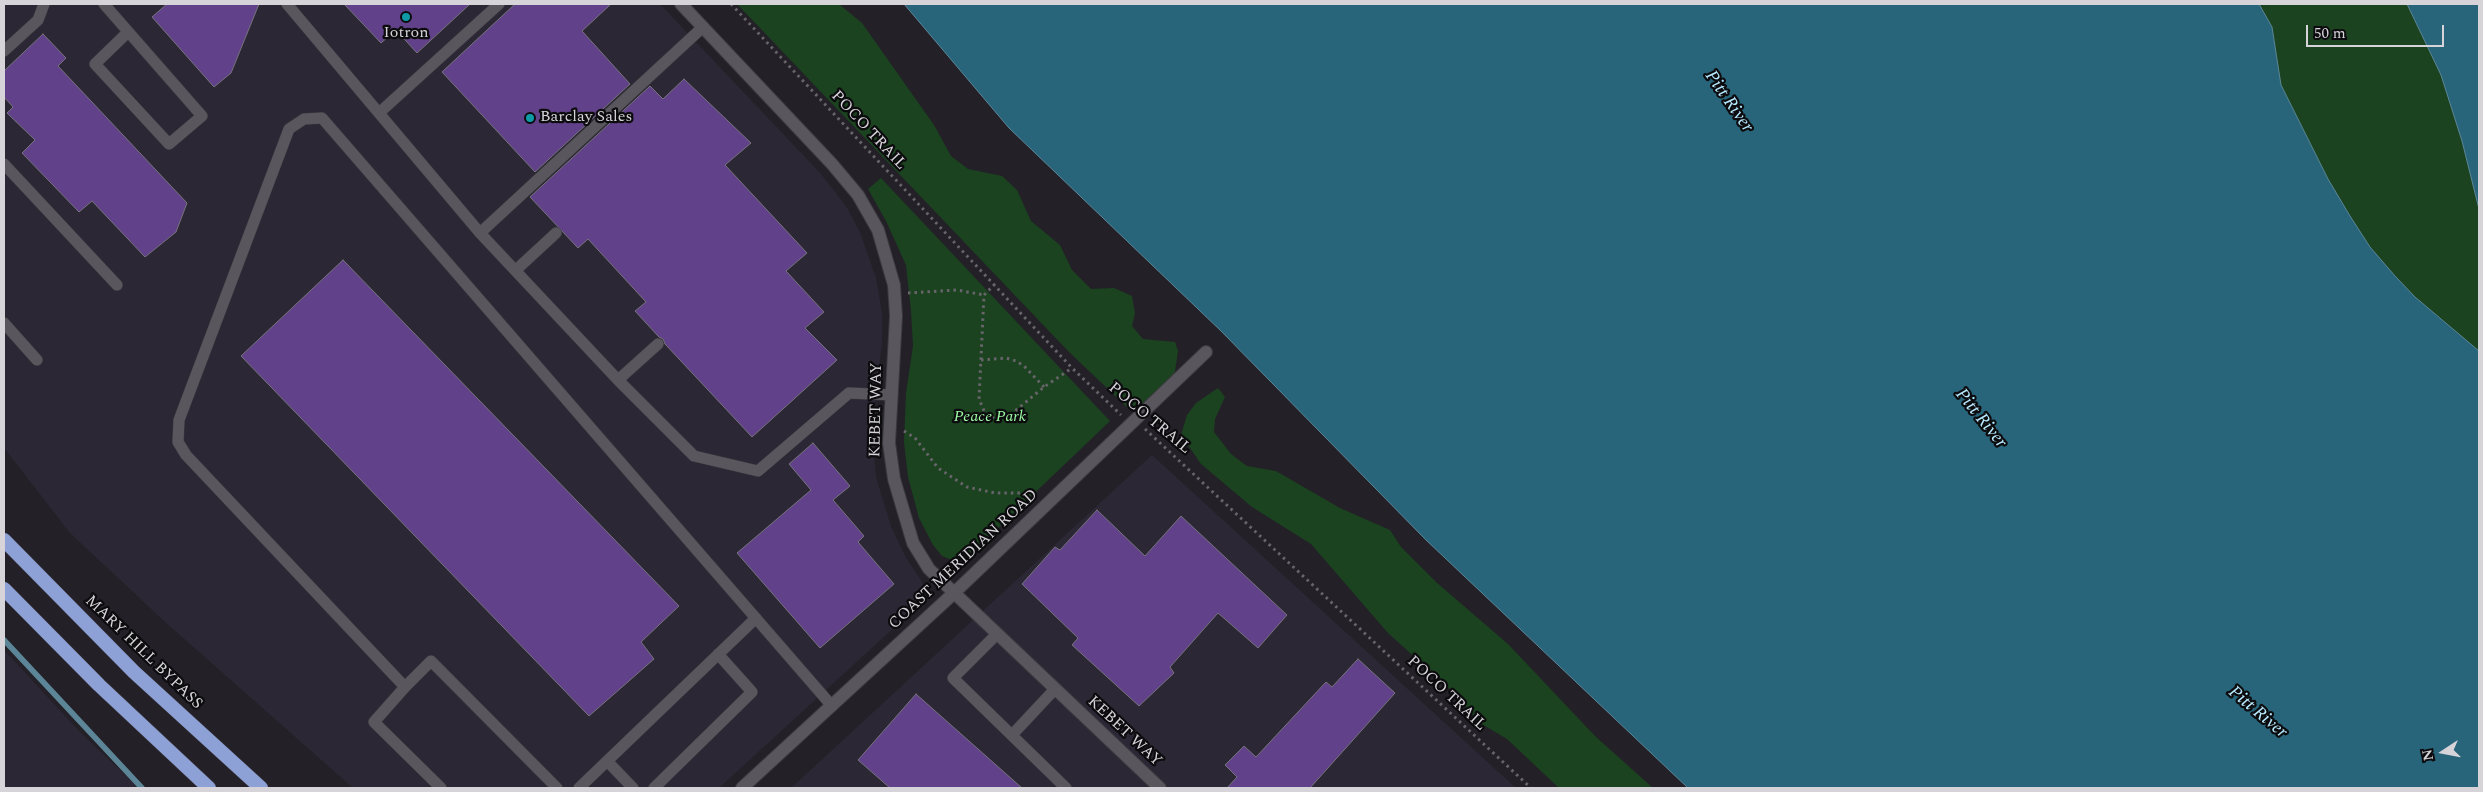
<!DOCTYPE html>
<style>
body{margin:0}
#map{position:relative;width:2483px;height:792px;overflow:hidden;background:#232027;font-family:Spectral,serif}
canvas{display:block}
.frame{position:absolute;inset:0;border:5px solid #d6d4d9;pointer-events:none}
.north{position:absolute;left:2418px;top:727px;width:50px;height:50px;-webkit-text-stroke:4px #0c0b0e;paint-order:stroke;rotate:259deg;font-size:14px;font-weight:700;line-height:20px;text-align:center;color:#d6d4d9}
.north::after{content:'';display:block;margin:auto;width:18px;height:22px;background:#d6d4d9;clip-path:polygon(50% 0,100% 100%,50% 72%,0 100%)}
.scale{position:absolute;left:2306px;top:25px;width:138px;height:22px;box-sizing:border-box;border:2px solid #d6d4d9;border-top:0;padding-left:6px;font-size:15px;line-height:18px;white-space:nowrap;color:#d6d4d9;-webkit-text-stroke:4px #0c0b0e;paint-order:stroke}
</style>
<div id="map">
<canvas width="2483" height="792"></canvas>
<div class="frame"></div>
<div class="north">N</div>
<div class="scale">50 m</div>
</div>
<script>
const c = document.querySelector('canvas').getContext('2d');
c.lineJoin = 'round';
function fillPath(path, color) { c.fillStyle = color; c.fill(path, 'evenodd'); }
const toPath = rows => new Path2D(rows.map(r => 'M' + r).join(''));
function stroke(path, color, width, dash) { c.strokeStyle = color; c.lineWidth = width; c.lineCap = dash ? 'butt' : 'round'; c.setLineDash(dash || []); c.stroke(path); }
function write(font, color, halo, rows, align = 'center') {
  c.font = font + ' Spectral,serif'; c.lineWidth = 4.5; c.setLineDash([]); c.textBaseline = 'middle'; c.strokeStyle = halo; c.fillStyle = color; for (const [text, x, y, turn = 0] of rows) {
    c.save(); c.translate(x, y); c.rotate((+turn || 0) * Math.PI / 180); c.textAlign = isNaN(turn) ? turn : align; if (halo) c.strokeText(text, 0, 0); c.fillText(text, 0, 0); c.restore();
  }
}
fillPath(toPath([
 [4,4,660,4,821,174,846,206,860,232,876,278,882,313,882,343,873,415,872,435,876,477,891,526,905,556,922,582,924,591,921,603,719,788,353,788,164,621,70,533,4,448],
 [1152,455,1516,788,791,788],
 [4,650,80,732,139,788,4,788]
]), '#2c2734');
fillPath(toPath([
 [737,4,839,4,862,23,934,125,951,156,968,169,1002,176,1017,190,1031,221,1060,245,1072,270,1091,289,1114,288,1132,296,1135,313,1132,326,1143,339,1175,342,1178,351,1174,378,1141,408,1128,408,1069,352],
 [2225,4,2479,5,2479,414,2440,377],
 [881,178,1110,421,974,551,963,558,952,560,942,556,933,545,919,518,908,477,904,442,906,393,913,346,911,311,906,265,886,221,868,189],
 [1218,388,1225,397,1215,419,1214,432,1231,454,1247,466,1276,471,1340,508,1390,530,1401,547,1436,582,1508,644,1595,736,1653,788,1559,788,1507,739,1480,723,1453,692,1388,633,1311,544,1252,507,1201,464,1181,435,1187,415,1196,403]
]), '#1b4320');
const water = toPath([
 [904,4,2259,4,2272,27,2281,85,2328,179,2350,216,2370,247,2395,276,2415,297,2479,351,2479,788,1688,788,1426,540,1221,331,1009,128,904,4],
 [2407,4,2479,4,2479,209,2462,141,2441,75,2407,4]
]);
fillPath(water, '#28657b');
stroke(water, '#5c8697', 1);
stroke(toPath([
 [4,640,142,788]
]), '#5c8697', 5.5);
const building = toPath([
 [167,4,259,4,231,73,214,87,152,17,167,4],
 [344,4,470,4,417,53,396,30,381,43,344,4],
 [515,4,611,4,582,31,630,84,535,172,442,72,515,4],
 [43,34,66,58,58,66,187,203,176,232,145,257,92,201,79,212,22,153,35,140,7,113,13,107,4,97,4,71,43,34],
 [684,79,751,143,725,165,807,253,786,271,824,312,805,328,837,360,752,437,665,344,663,339,659,337,635,311,646,302,588,239,578,248,530,197,650,86,663,99,684,79],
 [343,260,679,606,641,642,654,659,589,716,241,356,343,260],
 [813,443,850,486,833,500,864,536,858,542,894,584,820,648,737,553,811,490,789,464,813,443],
 [1097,510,1145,556,1181,516,1287,615,1258,648,1218,613,1170,667,1174,673,1139,706,1072,645,1078,638,1022,584,1055,547,1060,550,1097,510],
 [1358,659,1395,693,1310,788,1227,788,1237,777,1225,765,1244,746,1256,757,1326,682,1332,687,1358,659],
 [916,694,1022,788,890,788,858,760,916,694]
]);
fillPath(building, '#614189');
stroke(building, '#76737c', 1);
const service = toPath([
 [104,4,202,116,169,144,95,64,128,32],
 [287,4,480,233],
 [703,27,480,233,618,380,694,456,758,471,849,393,892,395],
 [4,51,38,20,44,4],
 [379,113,499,4],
 [4,164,117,285],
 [516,270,556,233],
 [4,323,37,360],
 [618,380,658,344],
 [997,634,953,678,1066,788],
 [405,687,374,722,441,788],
 [1012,735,1055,689],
 [607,761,633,788],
 [557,788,431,661,405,687,186,455,178,442,179,420,289,129,304,119,322,118,832,706],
 [579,788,756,618],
 [654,788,752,692,718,654]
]);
const minor = toPath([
 [954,593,1206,352]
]);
const tertiary = toPath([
 [681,4,832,164,858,195,878,230,894,285,896,316,889,443,894,479,913,543,929,569,1160,788],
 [742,788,954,593]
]);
const trunk = toPath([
 [4,540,134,672,261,788],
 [4,589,99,685,209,788]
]);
stroke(service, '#3c3a40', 12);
stroke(minor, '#3c3a40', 14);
stroke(tertiary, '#3c3a40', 14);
stroke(trunk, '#3c3a40', 15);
stroke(toPath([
 [731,4,1072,368,1121,415],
 [995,284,984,295,979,399,985,413,990,417,998,418,1009,416,1044,387,1072,368],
 [908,293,957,290,984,295],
 [981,360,1006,358,1016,361,1024,366,1044,387],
 [1145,429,1531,788],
 [904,431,915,438,938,468,967,487,995,493,1037,493]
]), '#67646a', 3, [2.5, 4]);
stroke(service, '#59565e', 11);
stroke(minor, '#59565e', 12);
stroke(tertiary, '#59565e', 12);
stroke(trunk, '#8ea1d7', 14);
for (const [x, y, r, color] of [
 [406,17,5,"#0f9aa8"],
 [530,118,5,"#0f9aa8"]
]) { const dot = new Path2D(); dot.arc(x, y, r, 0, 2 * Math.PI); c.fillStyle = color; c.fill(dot); stroke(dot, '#0c0b0e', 2); }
write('16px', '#d6d4d9', '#0c0b0e', [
 ["Iotron",406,34],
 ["Barclay Sales",540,118,"left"]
]);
write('16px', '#d6d4d9', '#0c0b0e', [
 ["POCO TRAIL",868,131,47],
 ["KEBET WAY",877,410,-89],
 ["POCO TRAIL",1149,419,40],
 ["COAST MERIDIAN ROAD",964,560,-43],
 ["MARY HILL BYPASS",143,653,44],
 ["POCO TRAIL",1446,694,43],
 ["KEBET WAY",1124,732,43]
]);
write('italic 16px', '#9af9a2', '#0c0b0e', [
 ["Peace Park",990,418]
]);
write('italic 18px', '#b7eaff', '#0c0b0e', [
 ["Pitt River",1728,102,55],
 ["Pitt River",1980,419,51],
 ["Pitt River",2257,713,40]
]);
</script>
